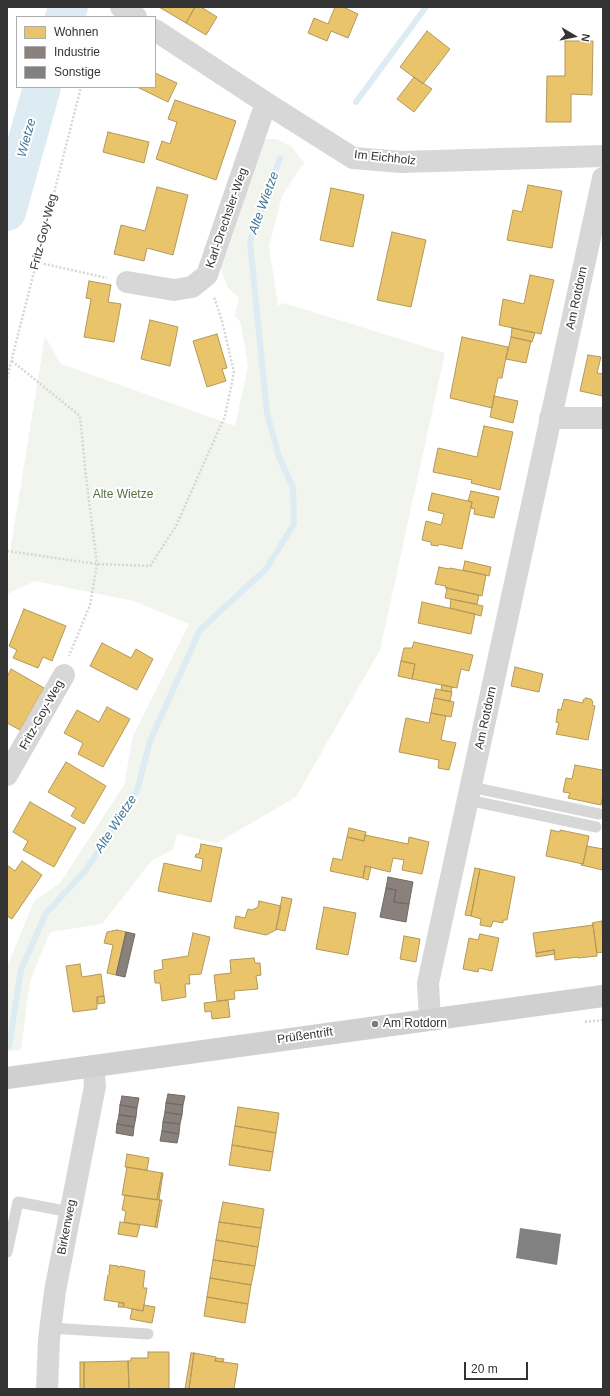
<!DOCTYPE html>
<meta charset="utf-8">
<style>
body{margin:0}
#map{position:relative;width:610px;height:1396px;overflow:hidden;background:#fff;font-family:Arial,sans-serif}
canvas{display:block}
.frame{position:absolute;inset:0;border:8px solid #333;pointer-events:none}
.legend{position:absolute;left:16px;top:16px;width:140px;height:72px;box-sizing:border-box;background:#fff;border:1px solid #adadad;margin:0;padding:5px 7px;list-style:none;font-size:12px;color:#333}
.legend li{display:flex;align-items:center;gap:8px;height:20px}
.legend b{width:20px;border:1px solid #adadad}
.north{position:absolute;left:554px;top:16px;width:40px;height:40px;-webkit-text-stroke:3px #fff;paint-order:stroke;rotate:99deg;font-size:11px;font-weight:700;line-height:16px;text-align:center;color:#333}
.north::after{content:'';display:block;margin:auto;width:14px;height:18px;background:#333;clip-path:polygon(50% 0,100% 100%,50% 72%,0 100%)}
.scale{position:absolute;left:464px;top:1362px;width:64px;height:18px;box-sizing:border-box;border:2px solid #333;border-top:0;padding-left:5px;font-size:12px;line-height:14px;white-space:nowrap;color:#333;-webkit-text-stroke:3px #fff;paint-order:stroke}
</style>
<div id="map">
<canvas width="610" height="1396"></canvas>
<div class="frame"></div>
<ul class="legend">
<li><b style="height:11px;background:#e9c46a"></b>Wohnen</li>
<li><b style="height:11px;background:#8a817c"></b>Industrie</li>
<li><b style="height:11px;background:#818181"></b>Sonstige</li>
</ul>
<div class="north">N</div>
<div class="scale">20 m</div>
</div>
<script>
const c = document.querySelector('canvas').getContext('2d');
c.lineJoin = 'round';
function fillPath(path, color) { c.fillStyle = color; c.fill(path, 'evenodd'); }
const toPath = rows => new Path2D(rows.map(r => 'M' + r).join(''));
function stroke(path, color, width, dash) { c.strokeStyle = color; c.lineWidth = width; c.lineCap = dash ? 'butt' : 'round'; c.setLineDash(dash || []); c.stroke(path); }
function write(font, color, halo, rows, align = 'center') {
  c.font = font + ' Arial,sans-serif'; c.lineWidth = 4; c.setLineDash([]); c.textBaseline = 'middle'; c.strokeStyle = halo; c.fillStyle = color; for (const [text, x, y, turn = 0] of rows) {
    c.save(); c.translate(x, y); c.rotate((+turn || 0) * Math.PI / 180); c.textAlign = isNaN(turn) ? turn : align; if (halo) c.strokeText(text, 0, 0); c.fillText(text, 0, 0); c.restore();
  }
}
fillPath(toPath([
 [268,139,277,139,292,147,305,164,302,165,282,196,269,247,278,306,284,303,445,353,380,650,296,797,217,843,177,834,173,850,152,860,102,924,50,932,30,981,21,1050,7,1051,7,967,34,901,60,883,124,785,133,736,189,624,134,601,35,581,7,594,7,570,45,336,61,364,235,426,248,366,241,325,239,320,235,316,239,298,232,292,227,286,221,269,264,141]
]), '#f1f5ed');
const homes = toPath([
 [159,7,195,7,186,23,159,7],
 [195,7,201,7,217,17,206,35,186,23,195,7],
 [335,7,343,7,358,14,348,38,331,31,327,41,308,33,314,18,328,24,335,7],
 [427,31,450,49,423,84,400,67,427,31],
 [565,41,593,41,592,95,571,94,571,122,546,122,547,76,565,76,565,41],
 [155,73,177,83,168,102,137,87,155,87,155,73],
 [414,77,432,89,414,112,397,99,414,77],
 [175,100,236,121,216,180,156,159,162,141,170,144,177,122,168,119,175,100],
 [108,132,149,142,144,163,103,152,108,132],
 [528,185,562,191,552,248,507,240,513,210,522,212,528,185],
 [157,187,188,195,173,255,147,248,144,261,114,254,121,225,145,231,157,187],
 [331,188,364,195,353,247,320,240,331,188],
 [392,232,426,240,411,307,377,300,392,232],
 [530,275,554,280,541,334,499,325,503,299,524,304,530,275],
 [89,281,111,285,108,302,121,304,114,342,84,337,91,299,86,298,89,281],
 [150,320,178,327,170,366,141,359,150,320],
 [512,328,535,333,532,342,511,337,512,328],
 [217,334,227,368,222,369,226,381,207,387,193,341,217,334],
 [462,337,508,347,502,378,498,378,492,408,450,398,462,337],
 [511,337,531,341,526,363,506,359,511,337],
 [588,355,601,357,597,373,603,374,603,396,580,391,588,355],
 [494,396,518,401,513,423,490,417,494,396],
 [484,426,513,432,500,490,471,483,472,480,433,472,438,448,477,457,484,426],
 [471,491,499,497,494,518,474,514,475,509,471,508,472,502,468,501,471,491],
 [432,493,472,502,462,549,439,544,438,546,431,545,431,542,422,540,426,521,441,525,444,514,428,510,432,493],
 [465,561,491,567,489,576,463,570,465,561],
 [439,567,449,569,450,568,486,575,482,596,447,588,445,588,446,586,435,584,439,567],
 [447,588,479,595,477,604,445,598,447,588],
 [451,599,483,606,481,616,450,608,451,599],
 [422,602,475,614,471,634,418,623,422,602],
 [24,609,66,626,52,661,43,657,38,668,13,658,17,650,9,646,24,609],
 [414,642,473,655,469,671,461,669,457,688,412,679,415,664,401,661,404,648,412,648,414,642],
 [102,643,131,658,136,649,153,659,137,690,90,666,102,643],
 [401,661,415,664,412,679,398,676,401,661],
 [515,667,543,674,539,692,511,686,515,667],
 [11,669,44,688,20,730,7,723,7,677,11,669],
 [442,685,452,687,451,692,441,690,442,685],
 [436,689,452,692,450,701,434,698,436,689],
 [434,698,454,702,451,717,431,713,434,698],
 [586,698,591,699,593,702,592,705,595,706,588,740,556,734,559,723,556,722,558,709,561,710,564,699,583,703,583,700,586,698],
 [107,707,130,719,103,767,78,754,83,743,64,733,77,710,99,722,107,707],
 [431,713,446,716,441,740,456,743,449,770,438,768,439,760,399,752,406,718,429,723,431,713],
 [66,762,106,786,84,824,71,816,76,808,48,792,66,762],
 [575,765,602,770,603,768,603,794,601,805,568,798,570,793,563,792,566,778,572,779,575,765],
 [30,802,76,828,54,867,23,850,28,841,13,832,30,802],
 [349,828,366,832,364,841,347,837,349,828],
 [551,830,560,832,560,830,589,836,583,864,546,856,551,830],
 [365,835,408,844,409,837,429,842,422,874,402,870,404,860,393,858,390,872,365,866,363,878,330,871,333,858,342,860,347,837,364,841,365,835],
 [201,844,222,848,211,902,158,891,164,863,201,871,203,859,195,857,196,854,199,854,201,844],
 [587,846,603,849,603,870,581,865,582,863,583,864,587,846],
 [22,861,42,875,12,919,7,916,7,865,15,871,22,861],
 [365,866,371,867,368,880,363,878,365,866],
 [475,868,480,869,471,916,465,915,475,868],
 [480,869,515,877,507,920,503,920,503,923,493,921,491,927,480,925,481,919,471,916,480,869],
 [282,897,292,899,285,931,276,929,282,897],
 [259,901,281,906,276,930,266,935,234,928,236,916,245,918,248,909,252,910,258,907,259,901],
 [324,907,356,913,348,955,316,949,324,907],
 [602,921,603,952,597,953,593,925,592,923,602,921],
 [593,925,597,956,578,958,578,957,555,960,554,950,536,953,533,933,593,925],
 [117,930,126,932,116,975,107,973,113,945,104,943,107,932,117,930],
 [193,933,210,937,201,974,189,975,190,984,185,984,186,997,162,1001,160,983,155,983,154,971,163,969,162,960,188,956,193,933],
 [480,934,499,938,492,971,479,968,478,972,463,969,469,938,478,940,480,934],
 [404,936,420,939,416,962,400,959,404,936],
 [554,950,555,954,536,957,536,953,554,950],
 [254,958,255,963,260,963,261,975,256,976,258,989,234,991,235,999,217,1001,214,975,231,973,230,960,254,958],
 [80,964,82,977,101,974,104,996,97,997,97,1009,73,1012,66,966,80,964],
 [104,996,105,1003,98,1004,97,997,104,996],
 [228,1000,230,1017,212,1019,211,1011,205,1012,204,1003,228,1000],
 [238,1107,279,1113,276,1133,235,1126,238,1107],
 [235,1126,276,1133,273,1152,232,1145,235,1126],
 [232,1145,273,1152,270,1171,229,1165,232,1145],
 [127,1154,149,1158,147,1170,125,1167,127,1154],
 [127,1167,162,1173,157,1200,122,1195,127,1167],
 [162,1173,163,1173,159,1200,157,1199,162,1173],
 [125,1195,160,1200,155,1227,124,1222,126,1211,122,1210,125,1195],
 [160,1200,162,1200,157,1228,155,1227,160,1200],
 [223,1202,264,1209,261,1228,219,1222,223,1202],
 [120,1222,140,1225,137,1237,118,1234,120,1222],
 [219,1222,261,1228,258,1247,216,1240,219,1222],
 [216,1240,258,1247,255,1266,213,1260,216,1240],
 [213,1260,255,1266,251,1285,210,1278,213,1260],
 [110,1265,118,1266,118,1268,120,1266,145,1271,143,1288,147,1288,143,1311,123,1307,124,1303,104,1300,108,1275,110,1274,109,1272,110,1265],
 [210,1278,251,1285,248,1304,207,1297,210,1278],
 [207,1297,248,1304,245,1323,204,1316,207,1297],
 [119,1303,124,1303,123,1307,118,1307,119,1303],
 [144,1305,155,1307,152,1323,130,1319,132,1309,143,1311,144,1305],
 [148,1352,169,1352,169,1389,129,1389,128,1361,131,1361,131,1358,148,1358,148,1352],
 [191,1353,194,1353,189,1389,185,1389,191,1353],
 [194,1353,216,1357,215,1361,238,1364,234,1389,189,1389,194,1353],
 [216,1358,224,1359,223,1362,215,1361,216,1358],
 [128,1361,129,1389,84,1389,84,1362,128,1361],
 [80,1362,84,1362,84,1389,80,1389,80,1362]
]);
fillPath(homes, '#e9c46a');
stroke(homes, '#b2985a', 1);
const industry = toPath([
 [388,877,413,882,409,904,394,902,396,890,386,888,388,877],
 [386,888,396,890,394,902,409,904,406,922,380,917,386,888],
 [126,932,135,934,125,977,116,975,126,932],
 [168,1094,185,1096,183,1105,166,1103,168,1094],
 [122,1096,139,1098,137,1108,120,1105,122,1096],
 [166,1103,183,1105,182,1115,165,1112,166,1103],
 [120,1105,137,1108,136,1117,119,1115,120,1105],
 [165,1112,182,1115,180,1124,163,1122,165,1112],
 [119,1115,136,1117,134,1127,117,1124,119,1115],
 [163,1122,180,1124,179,1134,162,1131,163,1122],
 [117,1124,134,1127,133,1136,116,1133,117,1124],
 [162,1131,179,1134,177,1143,160,1141,162,1131]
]);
fillPath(industry, '#8a817c');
stroke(industry, '#706a66', 1);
stroke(toPath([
 [356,102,426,7],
 [9,1046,21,970,46,913,86,870,137,791,150,741,200,630,266,569,294,524,293,487,279,457,267,413,250,242,280,158]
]), '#ddebf3', 6);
stroke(toPath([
 [64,17,69,7],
 [7,212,42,87]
]), '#ddebf3', 38);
fillPath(toPath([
 [520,1228,561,1234,557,1265,516,1258]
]), '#818181');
stroke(toPath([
 [36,262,107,278],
 [12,361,80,416,86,477,97,564,90,605,69,656],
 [7,378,81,87],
 [7,551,97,564,150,566,176,526,225,416,234,372,222,321,214,297],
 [585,1022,603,1020]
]), '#d6d6d6', 2.5, [2, 2]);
stroke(toPath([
 [471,787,599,814],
 [468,800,596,827],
 [7,1252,18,1202,70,1212],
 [50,1328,148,1334]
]), '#d7d7d7', 11);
stroke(toPath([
 [121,7,136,17],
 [155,30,266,103,353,158,402,162,603,156],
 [127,282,174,290,192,287,207,275,266,103],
 [550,418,603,418],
 [7,775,64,675],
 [430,1019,428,983,603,178],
 [47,1389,49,1339,55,1291,95,1086,93,1066]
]), '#d7d7d7', 22);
stroke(toPath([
 [7,1078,603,996]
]), '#d0d0d0', 22);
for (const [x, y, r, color] of [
 [375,1024,4,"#7a7a7a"]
]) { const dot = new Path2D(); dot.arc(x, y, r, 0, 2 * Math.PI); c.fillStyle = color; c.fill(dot); stroke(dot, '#fff', 1.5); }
write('12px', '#333', '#fff', [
 ["Im Eichholz",385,158,6],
 ["Karl-Drechsler-Weg",227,218,-71],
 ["Fritz-Goy-Weg",44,232,-76],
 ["Am Rotdorn",577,298,-78],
 ["Fritz-Goy-Weg",42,715,-61],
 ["Am Rotdorn",486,718,-78],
 ["Prüßentrift",305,1036,-8],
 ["Birkenweg",67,1227,-79]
]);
write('12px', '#56703f', '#fff', [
 ["Alte Wietze",123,495]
]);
write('12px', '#333', '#fff', [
 ["Am Rotdorn",383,1024]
], 'left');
write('italic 13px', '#3f7597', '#fff', [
 ["Wietze",27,138,-75],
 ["Alte Wietze",264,203,-70],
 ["Alte Wietze",116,824,-57]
]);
</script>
